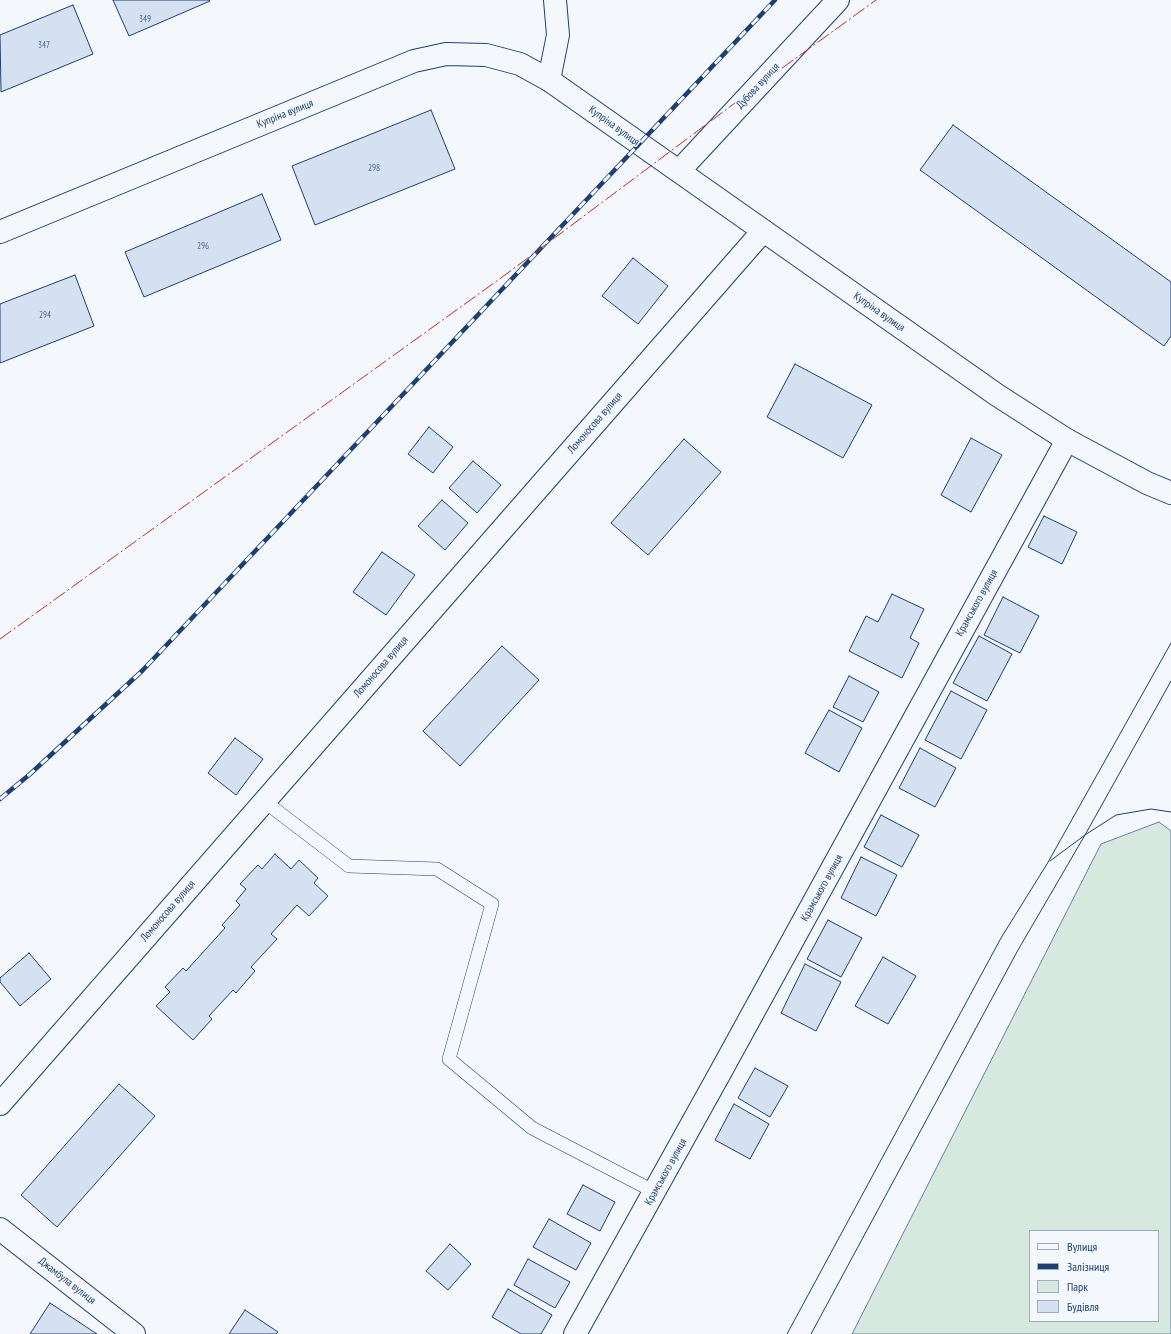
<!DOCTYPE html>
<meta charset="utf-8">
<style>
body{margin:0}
#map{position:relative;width:1171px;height:1334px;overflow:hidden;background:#f4f7fb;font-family:"PT Sans Narrow",sans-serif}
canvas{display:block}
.legend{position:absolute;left:1029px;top:1230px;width:130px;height:92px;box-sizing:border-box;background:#f4f7fb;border:1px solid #9eadc5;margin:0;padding:5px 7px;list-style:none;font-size:12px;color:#1d3f73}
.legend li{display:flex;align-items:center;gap:8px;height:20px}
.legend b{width:20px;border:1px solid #9eadc5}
</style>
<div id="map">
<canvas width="1171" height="1334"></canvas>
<ul class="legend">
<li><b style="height:5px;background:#f4f7fb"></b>Вулиця</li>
<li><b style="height:5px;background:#1d3f73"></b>Залізниця</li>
<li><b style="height:11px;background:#d7e8df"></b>Парк</li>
<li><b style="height:11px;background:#d5e0f0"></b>Будівля</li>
</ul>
</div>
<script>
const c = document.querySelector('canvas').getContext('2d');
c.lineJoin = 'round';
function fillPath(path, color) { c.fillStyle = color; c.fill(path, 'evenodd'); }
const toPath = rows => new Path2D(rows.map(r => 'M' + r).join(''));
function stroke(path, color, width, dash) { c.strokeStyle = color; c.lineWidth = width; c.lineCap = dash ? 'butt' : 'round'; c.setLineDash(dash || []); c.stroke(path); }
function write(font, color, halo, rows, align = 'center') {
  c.font = font + ' "PT Sans Narrow",sans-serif'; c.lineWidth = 3; c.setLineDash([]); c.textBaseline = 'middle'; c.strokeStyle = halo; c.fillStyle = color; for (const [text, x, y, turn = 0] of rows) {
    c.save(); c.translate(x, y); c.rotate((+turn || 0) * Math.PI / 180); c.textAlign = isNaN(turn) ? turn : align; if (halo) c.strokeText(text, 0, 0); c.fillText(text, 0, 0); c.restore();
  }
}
const green = toPath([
 [1159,822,1171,831,1171,1334,852,1334,1101,844,1159,822],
 [1030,1231,1158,1231,1158,1321,1030,1321,1030,1231]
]);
fillPath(green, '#d7e8df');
stroke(green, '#687fa3', 1);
const building = toPath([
 [113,0,209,0,210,1,129,36,113,0],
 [73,5,93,54,1,92,0,35,73,5],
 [431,110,455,169,315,225,292,166,431,110],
 [953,125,1171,282,1171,336,1164,346,920,170,953,125],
 [262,194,281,240,144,297,125,252,262,194],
 [633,258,668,286,638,324,602,296,633,258],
 [75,275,94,326,0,363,0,304,75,275],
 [795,364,872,405,843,458,767,417,795,364],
 [429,427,453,447,433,473,408,454,429,427],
 [971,438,1002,455,971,512,941,495,971,438],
 [684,439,721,472,648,555,611,523,684,439],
 [473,461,501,485,477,513,449,488,473,461],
 [442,500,468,523,445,550,418,526,442,500],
 [1044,516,1077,532,1062,564,1028,547,1044,516],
 [382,552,415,575,386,615,353,592,382,552],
 [892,594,924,609,910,638,919,643,902,678,849,651,866,616,878,622,892,594],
 [1003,597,1039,616,1020,653,984,635,1003,597],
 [979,636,1012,654,987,701,953,683,979,636],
 [502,646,539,680,460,766,423,731,502,646],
 [849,676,879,692,863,722,833,707,849,676],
 [951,691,987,710,961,759,925,740,951,691],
 [829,710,862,728,839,772,805,753,829,710],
 [235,738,263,759,236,795,208,773,235,738],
 [920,748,956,768,935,807,899,788,920,748],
 [881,815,919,835,902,867,864,847,881,815],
 [275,854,291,869,299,860,318,878,314,883,328,896,309,916,297,905,271,934,277,939,251,967,255,971,236,993,233,990,209,1016,212,1019,193,1040,156,1006,170,992,165,987,183,968,186,971,225,928,222,925,240,905,236,901,246,889,240,884,258,865,262,869,275,854],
 [861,857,897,875,876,916,841,898,861,857],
 [828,920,862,938,841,977,807,959,828,920],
 [29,953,51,979,20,1006,0,982,0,978,29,953],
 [883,957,916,976,888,1024,855,1006,883,957],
 [805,964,841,982,816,1031,781,1013,805,964],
 [755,1068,788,1086,770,1117,738,1098,755,1068],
 [119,1084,155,1116,57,1227,21,1195,119,1084],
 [734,1104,769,1124,750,1159,715,1140,734,1104],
 [583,1185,615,1202,600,1231,567,1214,583,1185],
 [549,1219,591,1243,576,1270,533,1247,549,1219],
 [450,1244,471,1264,448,1290,426,1271,450,1244],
 [528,1259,570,1282,555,1308,514,1285,528,1259],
 [508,1289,552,1315,541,1334,521,1334,492,1317,508,1289],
 [50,1303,97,1334,30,1334,50,1303],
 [245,1310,278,1332,276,1334,229,1334,245,1310]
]);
fillPath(building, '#d5e0f0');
stroke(building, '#1d3f73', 1);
const service = toPath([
 [264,801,349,866,437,869,492,904,449,1059,532,1128,655,1192]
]);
const minor = toPath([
 [679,171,838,0],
 [0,1104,763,231],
 [0,1229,134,1334],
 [575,1334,720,1073,1067,440]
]);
const tertiary = toPath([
 [549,80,558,35,555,0]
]);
const secondary = toPath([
 [0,232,414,61,446,54,486,55,520,64,549,80,997,395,1067,440,1147,483,1171,493]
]);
stroke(service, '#1d3f73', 14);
stroke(minor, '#1d3f73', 24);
stroke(tertiary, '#1d3f73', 24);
stroke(secondary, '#1d3f73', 24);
stroke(service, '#f4f7fb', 13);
stroke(minor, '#f4f7fb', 22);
stroke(tertiary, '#f4f7fb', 22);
stroke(secondary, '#f4f7fb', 22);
stroke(toPath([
 [1050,861,1085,835,1116,815,1151,809,1171,812],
 [787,1334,1001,938,1047,864,1171,643],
 [811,1334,1018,950,1085,835,1171,681]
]), '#1d3f73', 1);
const rail = toPath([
 [0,799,29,775,142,671,775,0]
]);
stroke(rail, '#1d3f73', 4.5);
stroke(rail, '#f4f7fb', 3, [9]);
stroke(toPath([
 [0,639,505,275,763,82,876,0]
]), '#c62828', 1, [14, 3, 2, 3]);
write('9px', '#4b6792', null, [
 ["349",145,19],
 ["347",44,45],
 ["298",374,168],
 ["296",203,246],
 ["294",45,315]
]);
write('11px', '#1d3f73', '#f4f7fb', [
 ["Дубова вулиця",758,86,-47],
 ["Купріна вулиця",285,114,-22],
 ["Купріна вулиця",614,126,36],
 ["Купріна вулиця",879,312,35],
 ["Ломоносова вулиця",595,423,-49],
 ["Крамського вулиця",977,603,-61],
 ["Ломоносова вулиця",381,667,-49],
 ["Крамського вулиця",822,888,-61],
 ["Ломоносова вулиця",168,911,-49],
 ["Крамського вулиця",666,1172,-61],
 ["Джамбула вулиця",67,1281,38]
]);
</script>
